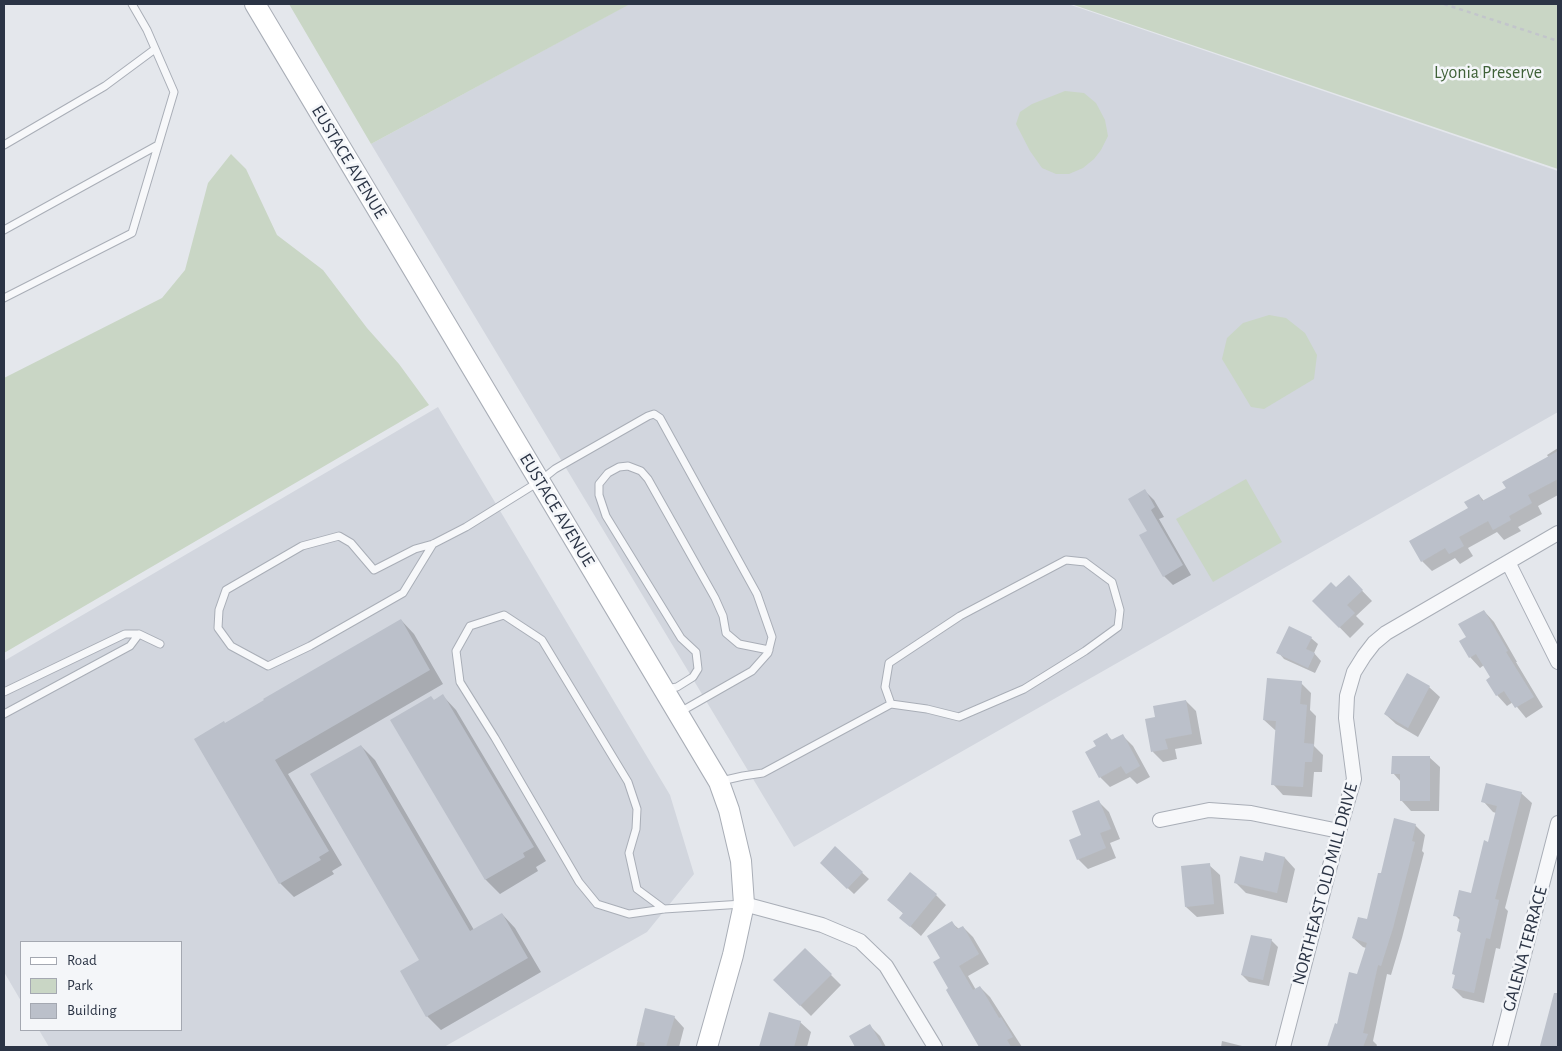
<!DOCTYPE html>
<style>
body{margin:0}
#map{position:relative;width:1562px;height:1051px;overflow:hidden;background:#e4e7ec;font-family:"Alegreya Sans",sans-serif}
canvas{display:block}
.frame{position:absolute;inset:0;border:5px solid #2b3445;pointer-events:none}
.legend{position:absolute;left:20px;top:941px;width:162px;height:90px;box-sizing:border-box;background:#f4f6f9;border:1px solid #a4a8b1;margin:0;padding:6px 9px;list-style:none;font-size:15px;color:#2b3445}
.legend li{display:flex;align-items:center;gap:10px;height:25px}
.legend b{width:25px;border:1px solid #a4a8b1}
</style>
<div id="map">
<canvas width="1562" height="1051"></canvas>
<div class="frame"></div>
<ul class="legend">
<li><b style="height:6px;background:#fff"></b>Road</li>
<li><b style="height:14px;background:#c9d6c5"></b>Park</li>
<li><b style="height:14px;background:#bbc0ca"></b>Building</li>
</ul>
</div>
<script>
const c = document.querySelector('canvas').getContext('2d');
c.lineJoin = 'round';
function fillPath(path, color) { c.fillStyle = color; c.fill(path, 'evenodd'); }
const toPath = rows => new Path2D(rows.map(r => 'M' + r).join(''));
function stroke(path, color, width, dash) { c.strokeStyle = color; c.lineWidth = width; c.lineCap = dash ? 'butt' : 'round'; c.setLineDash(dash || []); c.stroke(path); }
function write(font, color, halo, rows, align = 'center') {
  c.font = font + ' "Alegreya Sans",sans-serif'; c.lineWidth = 5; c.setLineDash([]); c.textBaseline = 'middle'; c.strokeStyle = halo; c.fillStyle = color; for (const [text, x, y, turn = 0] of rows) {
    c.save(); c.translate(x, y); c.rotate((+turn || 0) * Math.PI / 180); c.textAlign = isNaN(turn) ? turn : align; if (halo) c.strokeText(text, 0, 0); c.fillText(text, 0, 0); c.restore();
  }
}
fillPath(toPath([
 [629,4,1068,4,1558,171,1558,412,794,847,371,144],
 [438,407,670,795,694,874,647,932,444,1047,49,1047,39,1030,181,1030,181,942,21,942,21,1001,4,972,4,661]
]), '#d2d6de');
fillPath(toPath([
 [289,4,630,4,371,144],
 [1071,4,1558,4,1558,169],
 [1065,91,1084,93,1096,103,1105,120,1108,136,1101,150,1094,159,1083,168,1069,174,1056,174,1042,168,1030,151,1016,124,1020,112,1032,104],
 [231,154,246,169,277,235,323,270,367,328,399,364,429,405,4,653,4,378,162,298,185,270,208,183],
 [1269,315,1286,318,1305,333,1317,355,1314,379,1264,409,1251,407,1222,359,1227,338,1243,323],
 [1246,479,1282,542,1213,582,1176,519]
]), '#c9d6c5');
fillPath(toPath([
 [1558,448,1558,495,1538,506,1542,514,1518,527,1521,531,1504,540,1497,532,1468,548,1473,556,1460,564,1455,558,1432,571,1422,561,1470,509,1479,495,1484,501,1507,488,1549,458,1547,455],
 [1145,491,1154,500,1164,517,1159,519,1191,575,1173,585,1164,576,1148,531],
 [1349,577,1372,601,1356,616,1364,624,1350,638,1314,601,1336,589],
 [1484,611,1494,622,1517,662,1516,662,1543,707,1526,718,1513,702,1507,706,1497,695,1492,677,1484,665,1480,668,1470,657,1467,637],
 [401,620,414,634,443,684,288,774,342,865,332,871,334,874,294,897,280,883,196,740,225,724],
 [1311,638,1318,644,1314,653,1321,661,1315,673,1284,659,1278,652],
 [1301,683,1311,693,1310,710,1316,716,1314,746,1323,755,1322,772,1314,772,1312,797,1283,795,1273,784,1277,730,1275,730,1264,720],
 [1429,687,1440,697,1418,737,1396,724,1385,714],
 [443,696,456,710,546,861,536,867,538,871,500,894,486,880,392,720],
 [1186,701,1196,711,1202,744,1175,749,1177,759,1163,762,1153,752,1147,720,1157,718],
 [1107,735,1113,741,1122,735,1133,746,1150,777,1137,784,1130,777,1110,787,1100,777,1098,746],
 [361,746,375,760,474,930,502,914,515,928,541,972,441,1030,427,1016,421,961],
 [1429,757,1440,767,1439,811,1411,811,1401,800,1401,782,1393,773],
 [1521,793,1532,803,1505,908,1508,911,1500,949,1496,948,1484,1003,1463,998,1453,988,1456,976,1453,973,1462,934,1458,931,1461,921,1455,915,1472,895,1489,843,1496,813,1493,812,1483,801],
 [1099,802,1109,812,1120,839,1110,843,1116,858,1088,869,1078,859,1083,836],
 [1415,825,1425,835,1422,851,1424,853,1402,938,1391,975,1387,974,1373,1041,1377,1045,1376,1047,1328,1047,1336,1025,1338,1025,1358,976,1366,948,1363,947,1353,938,1368,921,1382,875],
 [835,848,869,879,854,894,821,863],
 [1266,854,1285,858,1295,869,1287,903,1246,893,1236,883,1263,862],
 [1209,865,1220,875,1224,914,1197,917,1186,907],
 [936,895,946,905,921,936,901,918,904,914,888,900],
 [952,923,959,929,963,927,973,937,989,964,968,976,976,990,980,987,990,997,1022,1047,981,1047,959,1011,950,989,942,959],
 [1271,940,1278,947,1269,986,1249,982,1242,975],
 [805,949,841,985,811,1016,775,980],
 [1552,1005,1558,1007,1558,1047,1543,1047,1541,1045],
 [646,1010,674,1017,684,1028,679,1047,636,1047],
 [769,1014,800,1022,811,1032,807,1047,760,1047],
 [870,1026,880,1036,886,1047,856,1047,851,1037],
 [1222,1041,1242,1046,1244,1047,1221,1047]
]), '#0003');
fillPath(toPath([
 [1558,451,1558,479,1528,495,1532,503,1509,516,1511,520,1493,530,1488,521,1459,537,1464,546,1449,554,1445,548,1421,562,1409,541,1468,508,1464,502,1479,494,1482,501,1506,488,1502,482],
 [1145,489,1155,507,1151,510,1183,565,1163,577,1139,535,1147,531,1128,499],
 [1349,575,1363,590,1347,605,1355,613,1339,628,1312,601,1331,582,1336,587],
 [1484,610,1508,651,1506,652,1534,697,1515,708,1504,691,1496,696,1486,680,1490,677,1476,654,1469,658,1459,641,1466,637,1458,624],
 [401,619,430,670,275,760,329,851,319,857,321,860,279,884,194,739,224,721,225,723,264,700,263,699],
 [1289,626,1312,637,1306,649,1315,653,1308,668,1276,653],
 [1407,673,1430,686,1408,728,1384,714],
 [1267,678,1302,681,1300,704,1307,705,1304,743,1314,744,1312,762,1305,762,1303,787,1271,785,1276,721,1263,720],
 [443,694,534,847,523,853,525,857,485,880,390,720,431,696,434,700],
 [1186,700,1192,734,1165,739,1168,749,1151,752,1145,719,1155,717,1153,706],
 [1107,733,1111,740,1123,734,1140,766,1126,774,1121,766,1099,778,1085,752,1096,746,1093,741],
 [361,745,470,931,502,913,528,958,426,1017,400,971,419,960,310,774],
 [1392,756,1430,756,1430,801,1400,801,1400,774,1391,774],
 [1486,783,1522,792,1495,899,1499,900,1490,939,1486,938,1474,993,1452,988,1455,975,1452,974,1461,932,1457,931,1460,917,1453,916,1459,890,1471,893,1484,840,1488,842,1497,806,1481,802],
 [1099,800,1111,829,1100,833,1106,848,1077,860,1069,840,1081,835,1072,811],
 [1394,818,1416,824,1412,841,1415,842,1393,928,1381,966,1378,965,1363,1033,1368,1034,1363,1047,1327,1047,1335,1023,1337,1024,1349,972,1357,974,1367,943,1352,938,1358,917,1367,919,1378,873,1381,873],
 [835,846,863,872,847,889,820,863],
 [1265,852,1285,857,1277,893,1234,883,1240,856,1263,861],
 [1210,863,1214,904,1185,907,1181,866],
 [910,872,937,894,910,927,899,918,903,913,887,900],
 [952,921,957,929,963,926,979,954,959,966,973,990,980,986,999,1018,1001,1017,1013,1037,1007,1040,1011,1047,979,1047,946,990,948,988,933,962,940,958,927,936],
 [1251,935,1272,939,1263,980,1241,975],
 [805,948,832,974,800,1006,773,980],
 [1554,993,1558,993,1558,1047,1546,1047,1540,1046],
 [645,1008,675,1016,666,1047,644,1047,645,1043,637,1041],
 [769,1012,801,1021,794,1047,759,1047],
 [870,1024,883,1047,855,1047,849,1036]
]), '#bbc0ca');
const lane = toPath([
 [4,145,105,86,155,49],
 [4,230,158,145],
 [4,298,132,233,174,92,147,30,132,4],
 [433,544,403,593,310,646,268,666,231,646,218,628,219,610,226,590,302,546,339,536,351,543,374,570,415,549,433,544,466,527,540,481,555,469,648,416,654,414,660,418,757,594,772,637,768,653,752,671,680,712],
 [667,689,677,687,693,677,698,669,696,652,681,638,606,516,599,495,599,484,608,473,619,467,628,466,641,471,648,479,715,598,723,616,726,633,739,644,769,650],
 [4,692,125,634,139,634,160,644],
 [4,714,130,646,139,634],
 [721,781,743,776,763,773,891,704,927,709,959,717,1024,689,1085,651,1118,627,1120,610,1112,582,1085,562,1066,560,960,616,889,663,885,687,891,704],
 [664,909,637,889,629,853,636,829,637,809,628,782,542,640,504,615,470,626,456,651,460,682,495,738,579,882,597,904,629,914,664,909,743,904]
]);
const street = toPath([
 [1508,562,1558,662],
 [1160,820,1209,810,1251,813,1339,831],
 [744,904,822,925,860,941,886,966,935,1047],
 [1283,1047,1339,831,1354,779,1346,718,1347,696,1354,672,1364,656,1374,643,1386,633,1558,533],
 [1500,1047,1558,823]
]);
const secondary = toPath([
 [255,4,719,782,729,810,741,861,744,904,733,955,707,1047]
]);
stroke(lane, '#a9aeb7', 9);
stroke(street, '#a9aeb7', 16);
stroke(secondary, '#a9aeb7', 22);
stroke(toPath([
 [1444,4,1558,41]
]), '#c2c5cb', 2.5, [4, 4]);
stroke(lane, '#f7f8fa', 7);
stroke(street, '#f7f8fa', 14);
stroke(secondary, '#fff', 20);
write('18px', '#3f6138', '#f4f6f9', [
 ["Lyonia Preserve",1488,73]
]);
write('18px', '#2b3445', '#f4f6f9', [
 ["EUSTACE AVENUE",349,162,59],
 ["EUSTACE AVENUE",557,510,59],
 ["NORTHEAST OLD MILL DRIVE",1325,884,-75],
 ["GALENA TERRACE",1525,949,-75]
]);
</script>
